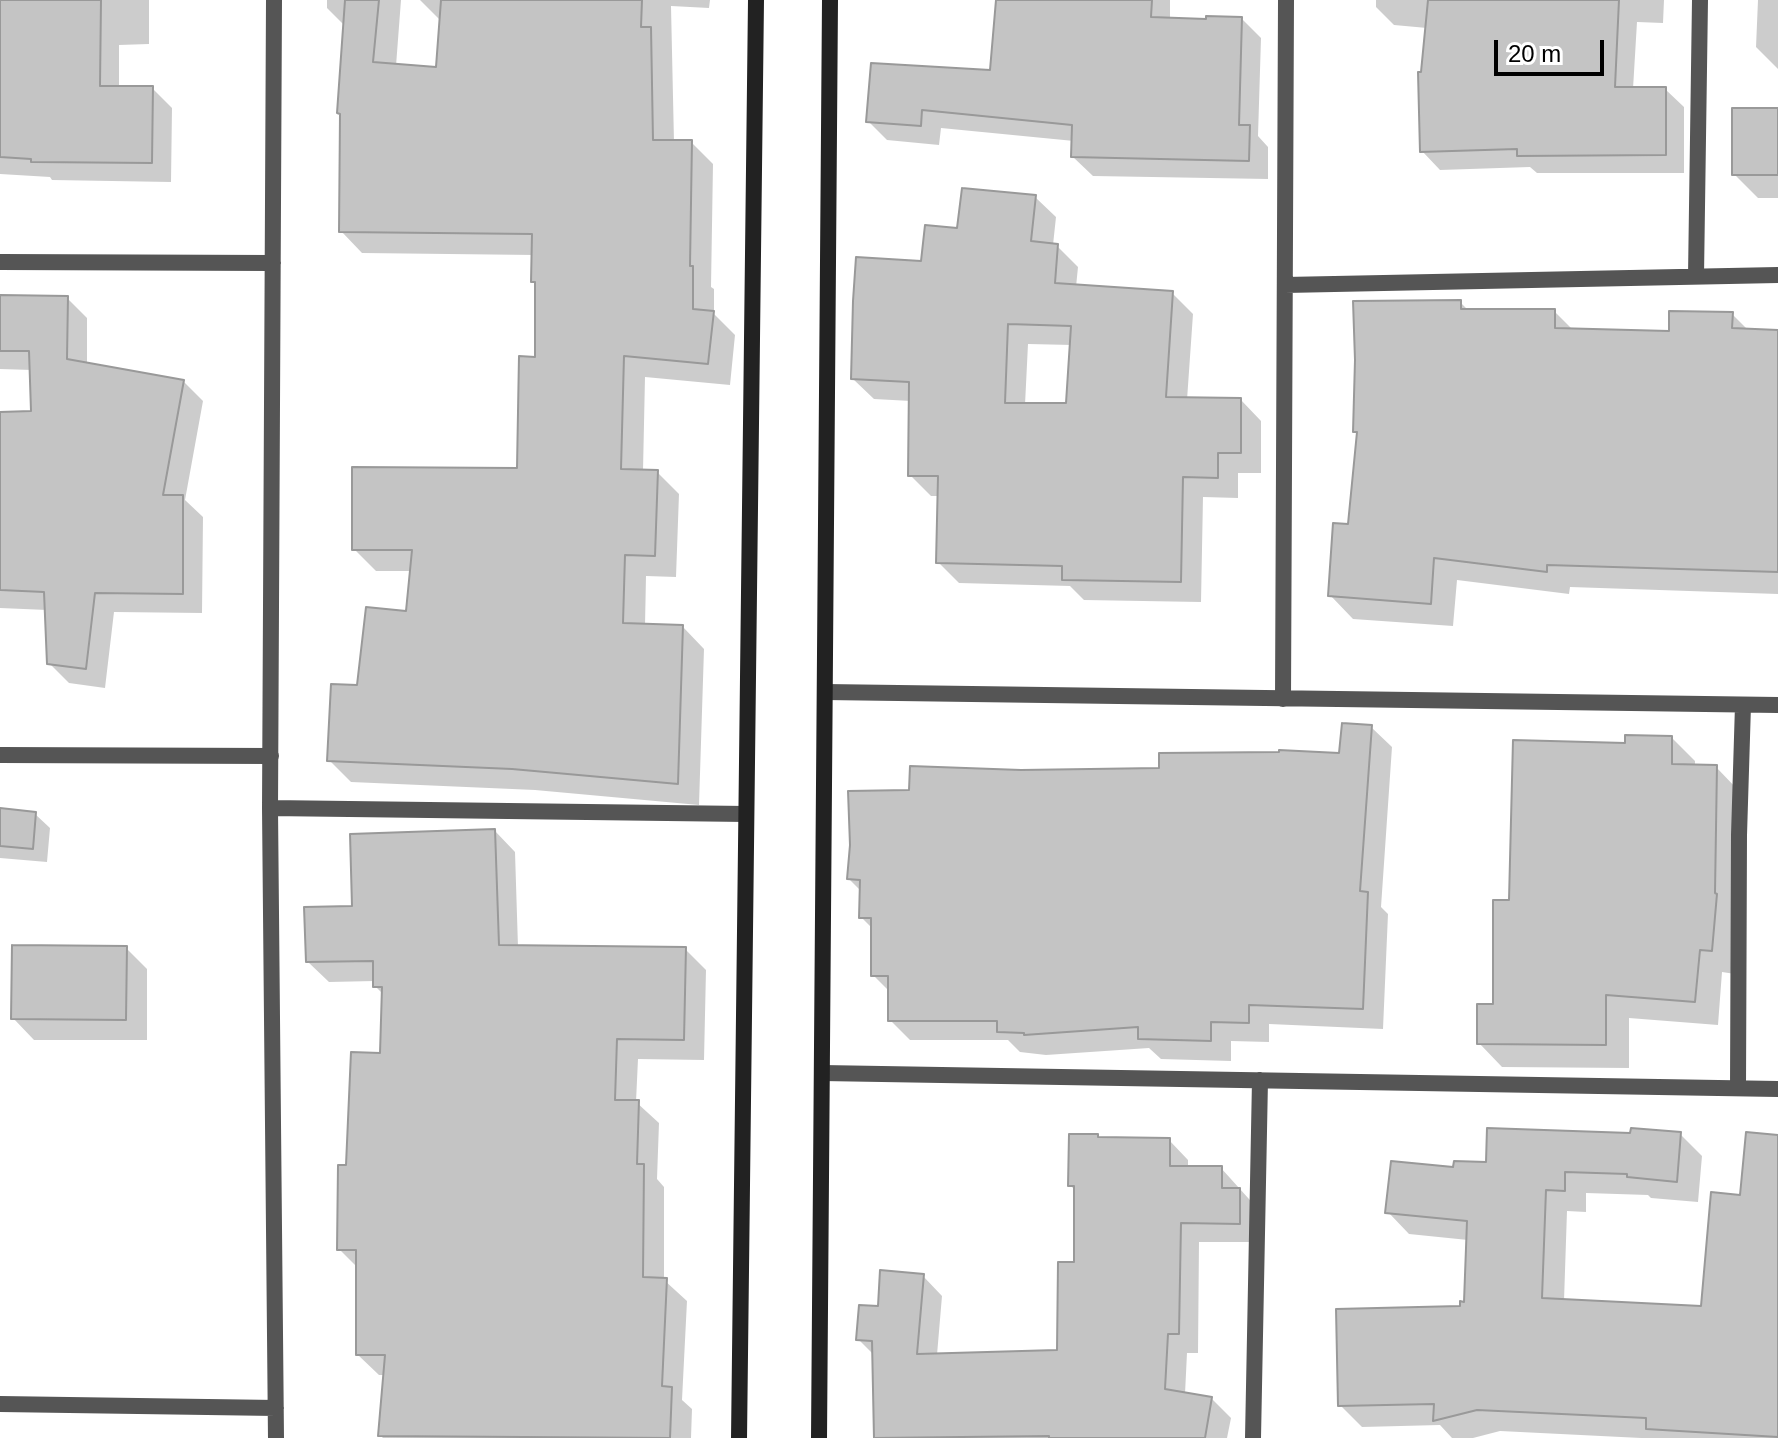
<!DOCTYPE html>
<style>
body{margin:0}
#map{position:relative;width:1778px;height:1438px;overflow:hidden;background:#fff;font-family:Helvetica,sans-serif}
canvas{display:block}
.scale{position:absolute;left:1494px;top:40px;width:110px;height:36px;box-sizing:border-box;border:4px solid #000;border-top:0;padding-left:10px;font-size:24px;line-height:28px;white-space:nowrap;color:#000;-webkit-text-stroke:6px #fff;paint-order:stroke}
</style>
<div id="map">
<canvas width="1778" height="1438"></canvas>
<div class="scale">20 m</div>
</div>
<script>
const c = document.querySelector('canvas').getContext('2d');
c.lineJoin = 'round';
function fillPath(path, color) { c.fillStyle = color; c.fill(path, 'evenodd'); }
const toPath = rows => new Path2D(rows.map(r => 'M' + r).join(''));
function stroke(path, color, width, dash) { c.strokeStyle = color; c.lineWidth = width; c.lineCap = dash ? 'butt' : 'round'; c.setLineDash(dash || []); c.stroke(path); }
fillPath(toPath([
 [0,0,149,0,149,44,119,45,119,88,152,88,172,108,171,182,52,180,50,177,0,174],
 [327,0,401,0,396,66,438,69,441,21,420,0,710,0,709,8,671,6,674,142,691,142,713,164,711,287,714,289,714,314,735,335,730,385,645,377,643,471,657,472,679,494,676,577,646,576,645,626,683,627,704,649,699,805,535,790,351,782,329,760,359,687,408,613,412,571,376,571,354,549,519,470,537,359,537,285,533,281,534,255,362,253,341,231,345,26,327,8],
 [998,0,1170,0,1170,20,1242,19,1261,38,1258,136,1268,147,1268,179,1093,176,1073,157,1074,141,941,128,939,145,887,140,868,121,992,72],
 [1376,0,1664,0,1663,23,1637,22,1633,89,1665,89,1684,107,1684,173,1537,173,1530,167,1440,170,1422,151,1422,74,1427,28,1394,25,1376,7],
 [1758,0,1778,0,1778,69,1756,47],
 [1778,110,1778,198,1758,198,1734,174],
 [1035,197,1056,217,1053,245,1057,246,1078,267,1076,287,1172,293,1193,314,1187,400,1241,400,1261,421,1261,473,1238,473,1238,498,1203,497,1201,602,1084,600,1070,586,959,583,938,562,940,496,931,496,910,475,911,401,874,399,853,379,923,264,959,230],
 [1028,344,1072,345,1068,405,1025,405],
 [0,297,67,298,87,318,87,364,183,381,203,401,185,500,203,517,202,613,114,612,105,688,69,683,49,663,47,610,0,608,0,414,33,413,32,370,0,369],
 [1460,302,1469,311,1554,311,1574,331,1671,333,1732,314,1749,331,1778,332,1778,594,1570,587,1569,594,1457,580,1453,626,1353,619,1330,595,1349,527,1359,436,1355,432],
 [1371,727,1392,747,1381,907,1388,914,1383,1029,1269,1024,1269,1042,1231,1041,1231,1061,1161,1059,1149,1048,1046,1055,1020,1052,1008,1040,910,1040,890,1020,890,992,873,975,873,929,861,917,861,891,849,879,911,792,1021,772,1161,770,1341,755],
 [1672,738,1695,761,1695,767,1716,767,1739,791,1735,974,1722,972,1718,1025,1629,1018,1629,1068,1502,1067,1479,1043,1495,1006,1511,902,1627,745],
 [0,810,35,814,50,828,47,862,0,858],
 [495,831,515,852,518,947,685,949,706,970,704,1060,638,1059,636,1102,659,1123,657,1179,664,1187,664,1280,687,1301,682,1400,692,1409,691,1438,383,1438,380,1435,385,1375,379,1375,358,1355,358,1268,339,1249,347,1167,382,1055,384,995,375,986,375,981,329,982,308,962,354,908],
 [126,948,147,969,147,1040,34,1040,13,1018],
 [1680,1134,1702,1156,1698,1202,1651,1198,1648,1195,1586,1193,1586,1212,1567,1211,1564,1301,1703,1308,1741,1197,1778,1137,1778,1438,1641,1438,1500,1431,1473,1438,1452,1438,1440,1425,1362,1427,1340,1405,1466,1304,1468,1240,1409,1234,1388,1212,1455,1169],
 [1100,1139,1169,1140,1188,1160,1188,1168,1221,1168,1258,1209,1258,1242,1199,1242,1198,1353,1187,1353,1185,1394,1211,1398,1231,1418,1227,1438,876,1438,874,1355,858,1339,879,1308,923,1276,942,1296,937,1355,1059,1352,1076,1264,1076,1191,1070,1185]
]), '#0003');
const building = toPath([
 [0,0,101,0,100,86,153,86,152,163,31,162,31,159,0,157,0,0],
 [345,0,379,0,373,62,436,67,441,0,642,0,641,27,651,27,653,140,692,140,690,266,693,266,693,309,714,311,708,364,624,356,621,469,658,470,655,556,625,555,623,623,683,625,678,784,512,769,327,761,331,684,357,685,366,607,406,611,412,550,352,550,352,467,517,468,519,356,535,357,535,282,531,282,532,234,339,232,340,114,337,113,345,0],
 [996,0,1152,0,1151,17,1206,19,1206,16,1242,17,1239,125,1250,125,1249,161,1071,157,1072,125,922,110,921,126,866,122,871,63,990,70,996,0],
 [1428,0,1619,0,1615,87,1666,87,1666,155,1517,156,1517,149,1420,152,1418,72,1421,72,1428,0],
 [1732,108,1778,108,1778,175,1732,175,1732,108],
 [962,188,1036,195,1031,241,1058,244,1055,283,1173,291,1166,397,1241,398,1241,453,1218,453,1218,478,1183,477,1181,582,1062,580,1062,566,936,563,938,476,908,476,909,382,851,379,853,301,856,257,921,261,925,225,957,228,962,188],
 [1008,324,1071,326,1066,403,1005,403,1008,324],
 [0,295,68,296,67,359,184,380,163,495,183,495,183,594,95,593,86,669,47,664,44,592,0,590,0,412,31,411,29,351,0,351,0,295],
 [1461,300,1461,309,1555,309,1555,328,1669,331,1669,311,1733,312,1732,328,1778,330,1778,572,1547,565,1547,572,1434,558,1431,604,1328,596,1333,523,1348,524,1357,432,1353,432,1355,360,1353,301,1461,300],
 [1342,723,1372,725,1360,891,1368,892,1363,1009,1249,1005,1249,1023,1211,1022,1211,1041,1138,1039,1138,1027,1024,1035,1024,1033,997,1032,997,1021,888,1021,888,976,871,976,871,918,859,918,860,880,847,879,850,845,848,791,909,790,910,766,1021,770,1159,768,1159,753,1279,752,1279,750,1339,753,1342,723],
 [1625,735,1672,736,1672,764,1717,765,1715,893,1717,894,1712,951,1700,950,1695,1002,1606,995,1606,1045,1477,1044,1477,1004,1493,1004,1493,900,1509,900,1513,740,1625,743,1625,735],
 [0,808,36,812,33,849,0,846,0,808],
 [495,829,499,945,686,947,684,1040,617,1039,615,1100,639,1100,637,1164,644,1164,643,1277,667,1278,662,1386,672,1387,670,1438,378,1436,385,1355,356,1355,356,1250,337,1250,338,1165,346,1165,351,1052,380,1053,382,987,373,987,373,961,306,962,304,907,352,906,350,834,495,829],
 [12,945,127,946,126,1020,11,1019,12,945],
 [1487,1128,1630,1133,1631,1128,1681,1132,1677,1182,1627,1177,1627,1174,1565,1172,1565,1191,1546,1190,1542,1298,1701,1306,1711,1192,1740,1195,1746,1132,1778,1135,1778,1437,1646,1429,1646,1418,1477,1410,1433,1421,1434,1404,1338,1406,1336,1309,1460,1306,1460,1301,1464,1302,1467,1221,1385,1213,1391,1161,1453,1167,1454,1161,1486,1162,1487,1128],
 [1069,1134,1098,1134,1098,1137,1170,1138,1170,1166,1222,1166,1222,1188,1240,1188,1240,1224,1181,1223,1179,1334,1168,1334,1165,1389,1212,1397,1205,1438,1049,1438,1049,1436,874,1438,872,1341,856,1340,859,1305,878,1306,880,1270,924,1274,917,1354,1057,1350,1058,1262,1074,1262,1074,1186,1068,1186,1069,1134]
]);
fillPath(building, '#c4c4c4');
stroke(building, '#999', 2);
stroke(toPath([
 [274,0,270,808,276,1438],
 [0,262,273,263],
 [1696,276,1700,0],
 [1285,285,1778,275],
 [825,692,1778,705],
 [1283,699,1286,0],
 [0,755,271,756],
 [270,808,746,814],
 [822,1073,1778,1089],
 [1738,1088,1739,835,1743,705],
 [0,1404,276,1408],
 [1253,1438,1260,1080]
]), '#555', 16);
stroke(toPath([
 [739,1438,756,0],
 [819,1438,830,0]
]), '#222', 16);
</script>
